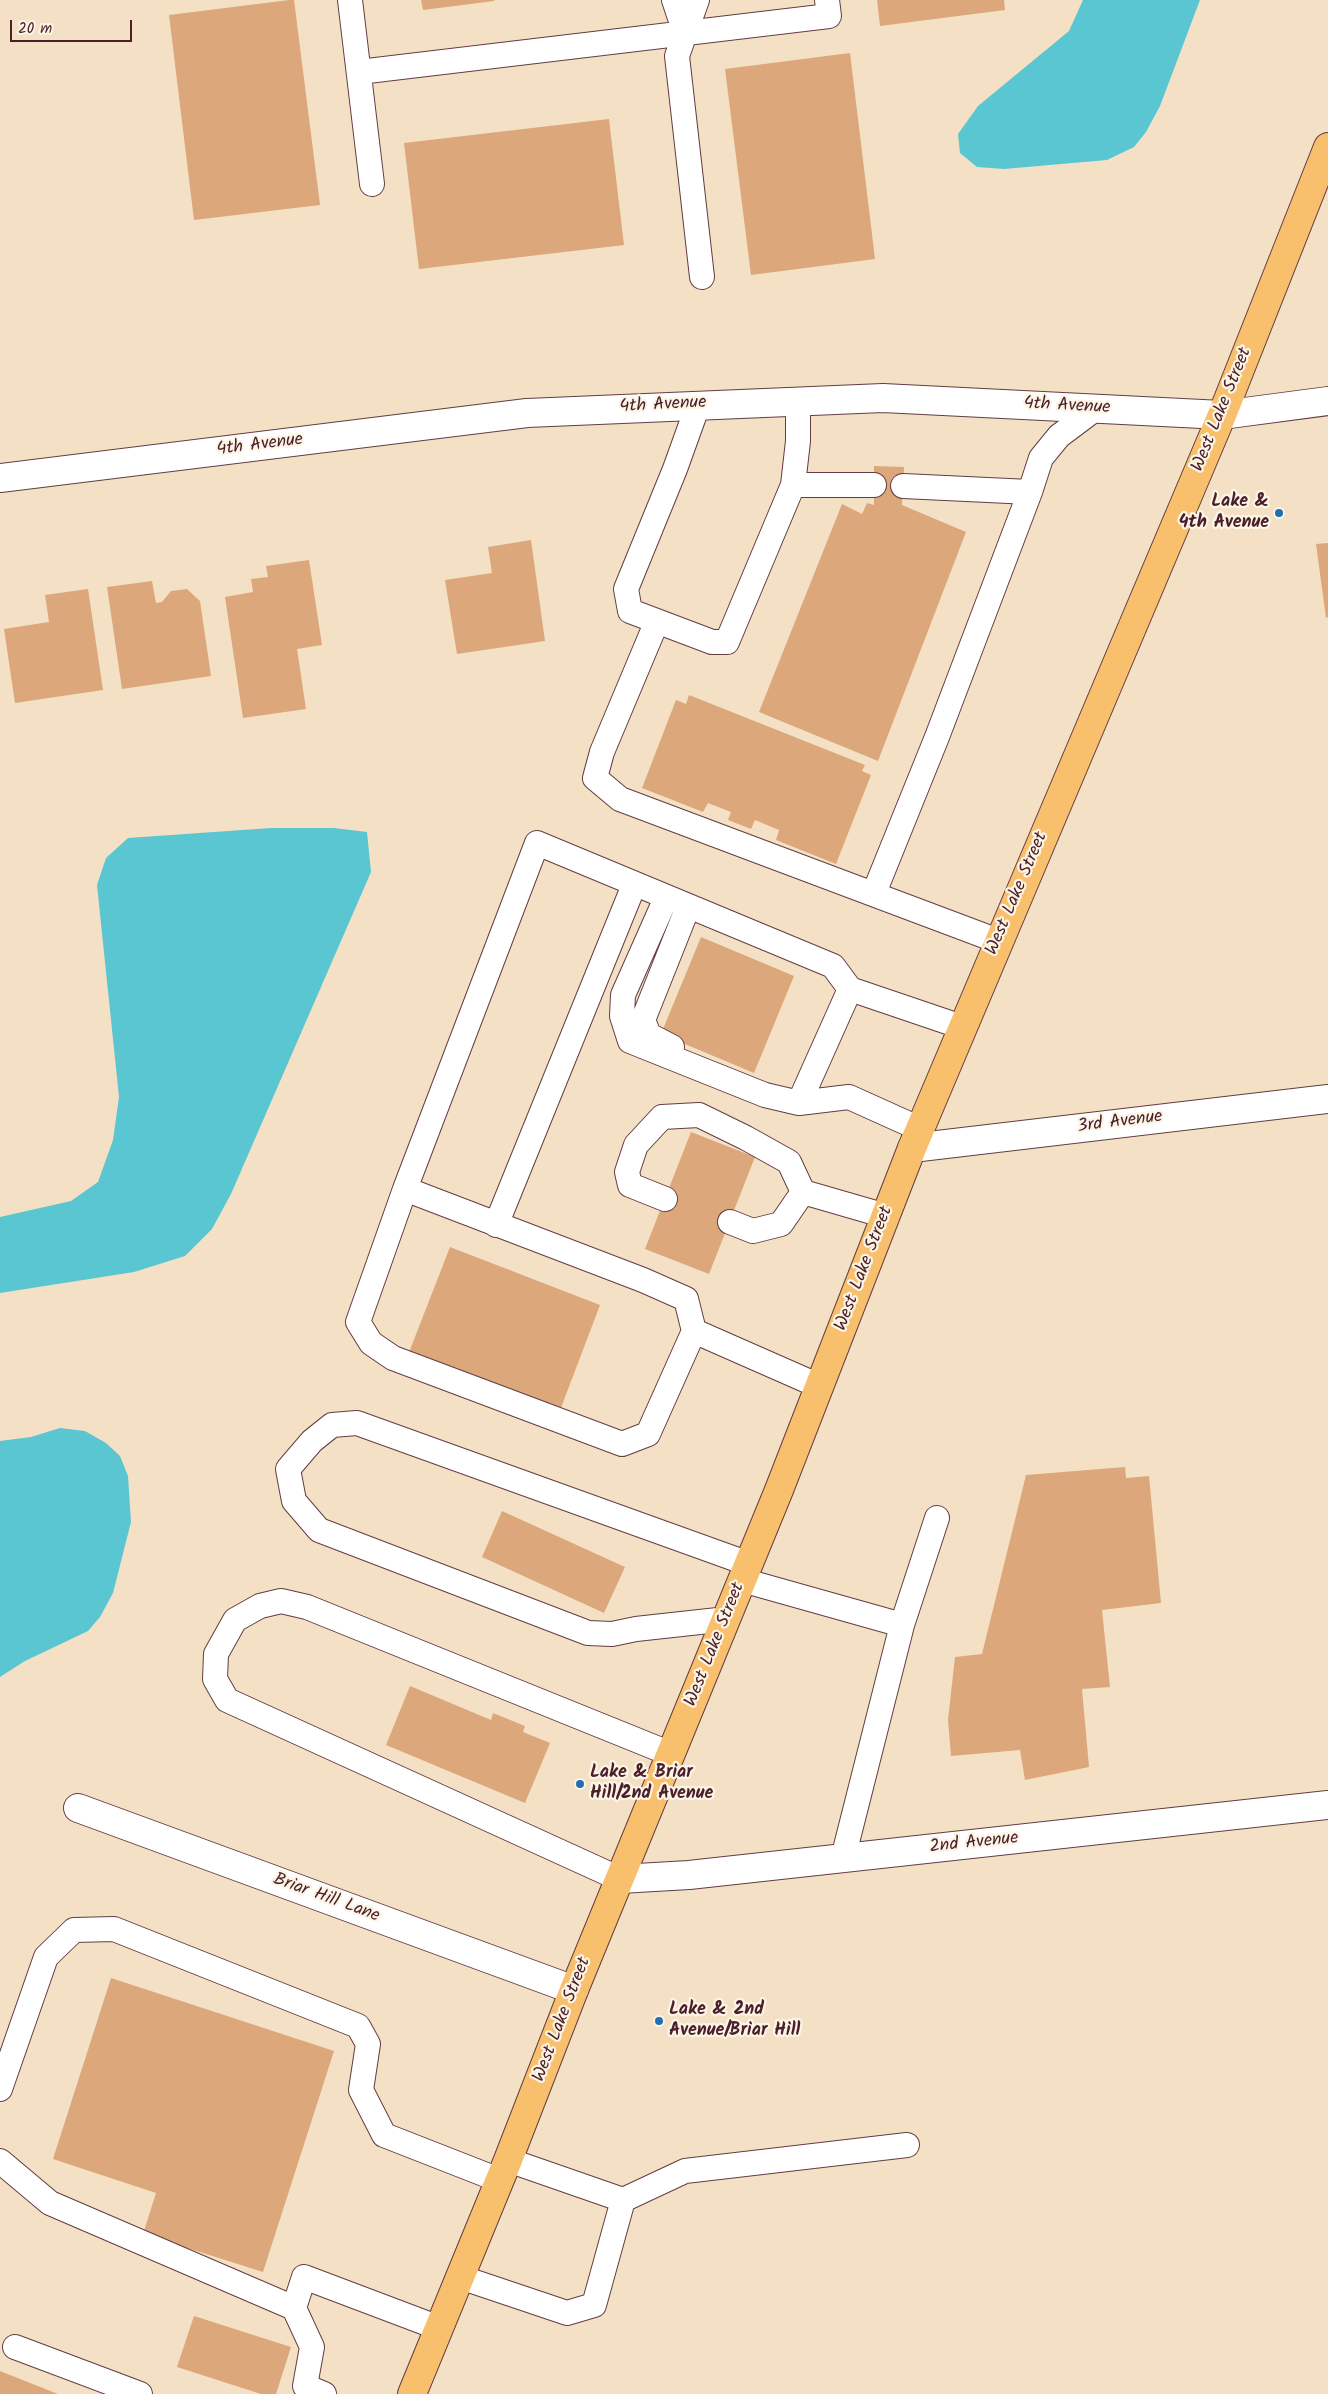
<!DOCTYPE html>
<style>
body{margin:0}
#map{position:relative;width:1328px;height:2394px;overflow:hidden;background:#f4e1c5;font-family:Kalam,sans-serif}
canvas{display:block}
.scale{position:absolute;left:10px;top:20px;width:122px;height:22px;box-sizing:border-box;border:2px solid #4a1f2b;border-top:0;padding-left:6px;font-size:15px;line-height:18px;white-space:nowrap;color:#4a1f2b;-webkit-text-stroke:4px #fcf5e5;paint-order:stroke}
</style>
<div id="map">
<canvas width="1328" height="2394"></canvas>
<div class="scale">20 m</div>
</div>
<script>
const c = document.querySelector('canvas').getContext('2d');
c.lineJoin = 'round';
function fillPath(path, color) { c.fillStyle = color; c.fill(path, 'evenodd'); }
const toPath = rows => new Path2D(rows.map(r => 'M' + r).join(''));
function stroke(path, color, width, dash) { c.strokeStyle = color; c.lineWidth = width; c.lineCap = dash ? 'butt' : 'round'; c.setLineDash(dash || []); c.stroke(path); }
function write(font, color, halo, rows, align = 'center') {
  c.font = font + ' Kalam,sans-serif'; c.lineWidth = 4.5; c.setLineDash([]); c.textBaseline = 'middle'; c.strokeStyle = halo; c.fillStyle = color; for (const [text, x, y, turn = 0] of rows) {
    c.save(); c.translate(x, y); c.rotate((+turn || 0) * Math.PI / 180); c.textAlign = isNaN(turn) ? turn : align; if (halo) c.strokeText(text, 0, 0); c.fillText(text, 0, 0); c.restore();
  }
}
fillPath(toPath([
 [1083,0,1200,0,1160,106,1146,132,1134,147,1107,160,1004,169,977,167,960,153,958,134,978,106,1069,31],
 [271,828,334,828,367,832,371,872,231,1194,212,1229,185,1256,134,1272,0,1293,0,1217,71,1201,98,1182,113,1140,119,1097,97,885,106,858,128,838],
 [60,1428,85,1431,106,1443,120,1456,128,1476,131,1522,113,1593,100,1617,88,1631,25,1661,0,1677,0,1441,31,1437]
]), '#5ac6d2');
fillPath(toPath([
 [289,0,294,0,320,205,194,220,169,15],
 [421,0,494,0,494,1,423,10],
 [877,0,1004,0,1005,10,880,26],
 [850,53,875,259,751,275,725,69],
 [609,119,624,245,419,269,404,143],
 [874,466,904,467,902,505,966,532,878,761,759,712,842,504,862,514,867,503,874,505],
 [531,540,545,641,457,654,445,580,492,573,488,547],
 [1328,543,1328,617,1326,618,1316,544],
 [309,560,322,645,297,649,306,709,243,718,225,597,253,592,251,579,268,577,266,566],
 [152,581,156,603,162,602,171,591,187,589,200,601,211,676,122,689,107,587],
 [88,589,103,690,15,703,4,629,49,622,45,595],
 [689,695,865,765,862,771,871,775,836,864,776,840,779,830,755,820,751,829,728,820,731,812,708,803,703,812,642,788,676,700,686,704],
 [701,937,794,976,754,1073,661,1034],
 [691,1132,755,1157,709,1274,645,1249],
 [450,1247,600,1305,559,1413,408,1355],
 [1125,1467,1126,1478,1149,1476,1161,1603,1102,1610,1110,1687,1082,1689,1089,1767,1025,1780,1020,1750,951,1756,948,1720,955,1657,982,1654,1026,1475],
 [502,1511,625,1567,604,1613,482,1557],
 [410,1686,491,1720,493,1713,525,1726,523,1732,550,1743,525,1803,386,1745],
 [111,1978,334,2051,263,2272,143,2234,156,2193,53,2159],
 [194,2316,291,2347,276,2394,261,2394,177,2367],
 [0,2371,58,2394,0,2394]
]), '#dba77b');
const lane = toPath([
 [350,0,372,184],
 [674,0,685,33],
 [697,0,677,56,702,277],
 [359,72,829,16,827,0],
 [698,405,675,469,626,589,630,611,712,642,727,642,793,485,798,441,798,401],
 [793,485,874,485],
 [903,486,1030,492],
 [657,621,602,752,595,778,620,799,998,941],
 [874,893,937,737,1030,492,1041,458,1059,436,1095,409],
 [666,898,623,995,622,1016,630,1041,765,1095,799,1103,849,1097,920,1129],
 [672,1047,649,1035,643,1020,688,907],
 [799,1103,850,989],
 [405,1189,537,843,833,966,850,989,962,1027],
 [665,1199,630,1185,627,1172,636,1145,662,1117,699,1115,746,1138,789,1162,803,1192,886,1216],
 [730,1222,753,1231,781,1224,803,1192],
 [496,1225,634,885],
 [694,1331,648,1434,622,1444,393,1358,371,1343,358,1322,405,1189,643,1280,686,1299,694,1331,819,1386],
 [742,1580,902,1625,937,1518],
 [727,1619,636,1629,612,1634,588,1633,319,1530,294,1501,288,1469,312,1441,332,1425,357,1423,749,1564],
 [843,1858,902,1625],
 [620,1879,227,1700,215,1679,216,1654,235,1620,260,1606,281,1601,307,1607,671,1754],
 [0,2089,46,1957,74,1930,114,1929,358,2026,368,2044,361,2090,384,2135,499,2180],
 [0,2161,50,2203,294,2308,304,2277,439,2328],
 [623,2200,685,2171,907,2145],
 [460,2277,567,2313,594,2305,623,2200,508,2160],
 [294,2308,312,2347,305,2386,324,2394],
 [15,2347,140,2394]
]);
const street = toPath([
 [0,478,527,413,883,398,1222,415,1328,401],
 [912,1148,1328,1099],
 [78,1808,574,1990],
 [620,1879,689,1875,1328,1805]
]);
const primary = toPath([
 [412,2394,508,2160,574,1990,779,1490,912,1148,1222,415,1328,147]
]);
stroke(lane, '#643c42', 26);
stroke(street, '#643c42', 30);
stroke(primary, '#643c42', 30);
stroke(lane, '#fff', 24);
stroke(street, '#fff', 28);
stroke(primary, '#f8bf6c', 28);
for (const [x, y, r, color] of [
 [1279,513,5,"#1f6fb2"],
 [580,1784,5,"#1f6fb2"],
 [659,2021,5,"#1f6fb2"]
]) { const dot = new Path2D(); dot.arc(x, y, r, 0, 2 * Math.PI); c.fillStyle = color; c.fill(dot); stroke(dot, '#fcf5e5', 2); }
write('18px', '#4a1f2b', '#fcf5e5', [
 ["4th Avenue",663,406,-3],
 ["4th Avenue",1067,407,3],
 ["West Lake Street",1223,410,-68],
 ["4th Avenue",260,446,-7],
 ["West Lake Street",1018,894,-67],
 ["3rd Avenue",1120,1123,-7],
 ["West Lake Street",865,1269,-69],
 ["West Lake Street",716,1645,-68],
 ["2nd Avenue",974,1844,-6],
 ["Briar Hill Lane",326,1899,20],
 ["West Lake Street",563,2020,-69]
]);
write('bold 18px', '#4a1f2b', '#fcf5e5', [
 ["Lake &",1269,503,"right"],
 ["4th Avenue",1269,524,"right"],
 ["Lake & Briar",590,1774],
 ["Hill/2nd Avenue",590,1795],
 ["Lake & 2nd",669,2011],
 ["Avenue/Briar Hill",669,2032]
], 'left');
</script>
